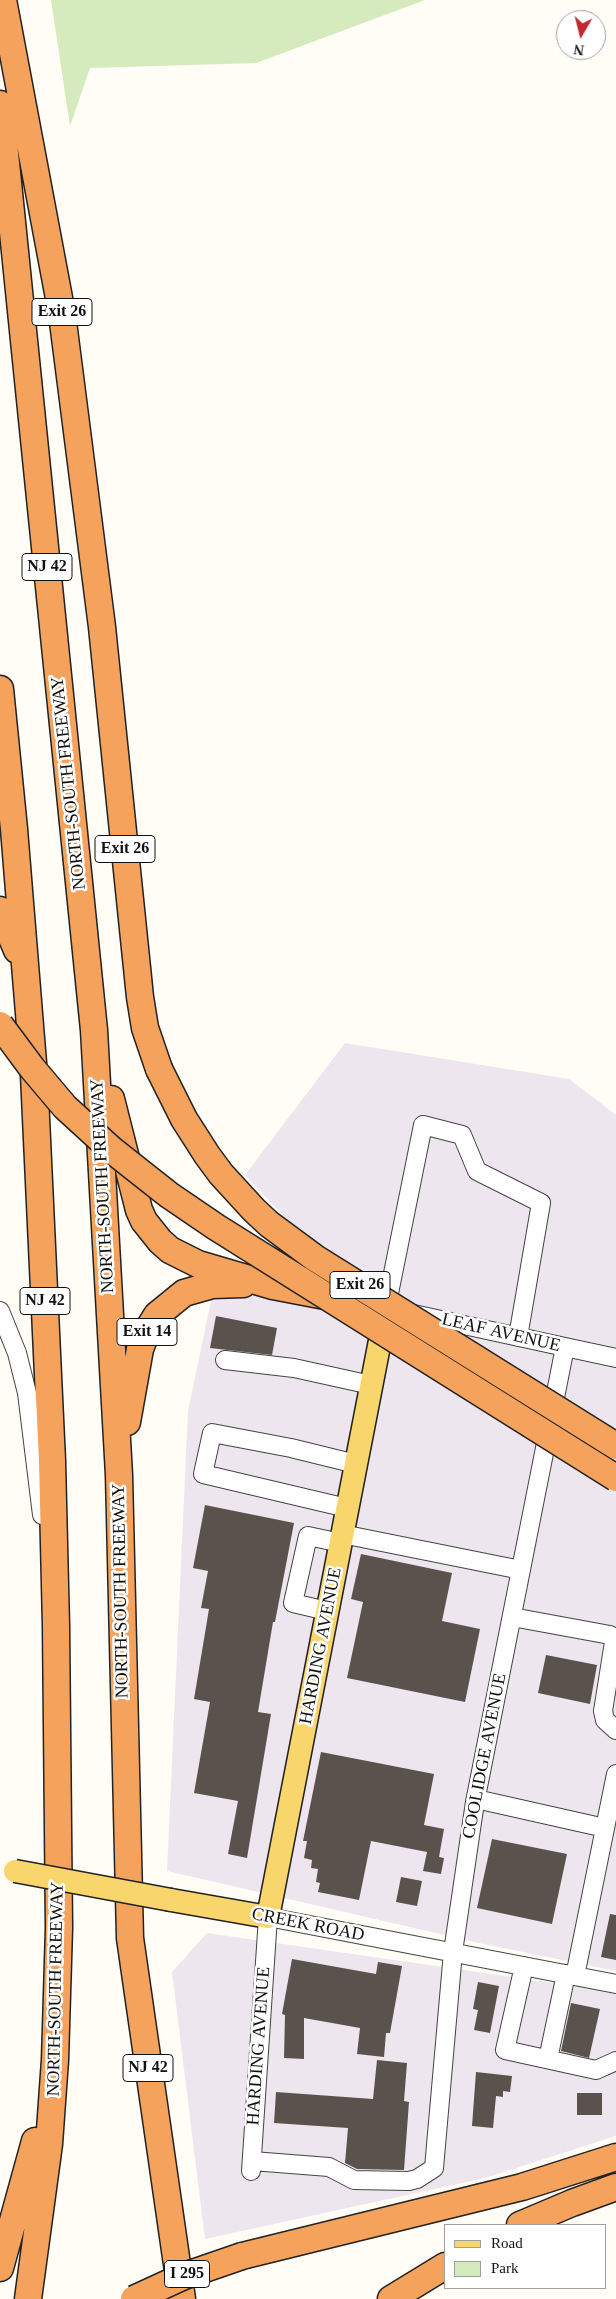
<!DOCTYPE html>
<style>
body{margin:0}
#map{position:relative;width:616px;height:2299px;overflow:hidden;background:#fffdf5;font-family:"Times New Roman",serif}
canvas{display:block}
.legend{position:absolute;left:444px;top:2224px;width:162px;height:65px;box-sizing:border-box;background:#fff;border:1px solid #a0a0a0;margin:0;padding:6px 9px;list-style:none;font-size:15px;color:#111}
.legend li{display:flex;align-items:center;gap:10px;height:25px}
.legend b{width:25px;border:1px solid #a0a0a0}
.north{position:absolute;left:556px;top:10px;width:50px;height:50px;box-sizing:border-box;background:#fff;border:1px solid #a0a0a0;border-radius:50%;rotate:188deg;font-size:14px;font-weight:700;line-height:20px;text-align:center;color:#111}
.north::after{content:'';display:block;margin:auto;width:18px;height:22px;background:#c4262e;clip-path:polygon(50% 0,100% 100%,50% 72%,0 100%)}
</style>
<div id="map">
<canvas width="616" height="2299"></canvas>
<ul class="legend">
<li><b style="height:6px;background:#f9d66b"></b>Road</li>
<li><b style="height:14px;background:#d5ebbd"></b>Park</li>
</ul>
<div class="north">N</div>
</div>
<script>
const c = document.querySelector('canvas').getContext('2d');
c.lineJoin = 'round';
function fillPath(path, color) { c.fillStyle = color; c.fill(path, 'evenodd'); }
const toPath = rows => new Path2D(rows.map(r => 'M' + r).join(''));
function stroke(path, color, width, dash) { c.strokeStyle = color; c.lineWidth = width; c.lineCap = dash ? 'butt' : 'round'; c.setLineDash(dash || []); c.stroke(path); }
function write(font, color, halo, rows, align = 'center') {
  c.font = font + ' "Times New Roman",serif'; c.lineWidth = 5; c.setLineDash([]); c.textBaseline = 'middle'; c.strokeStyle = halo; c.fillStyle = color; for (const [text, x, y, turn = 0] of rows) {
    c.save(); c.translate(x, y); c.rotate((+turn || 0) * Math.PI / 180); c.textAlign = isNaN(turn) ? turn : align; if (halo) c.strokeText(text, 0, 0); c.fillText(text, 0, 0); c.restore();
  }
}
fillPath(toPath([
 [345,1043,569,1079,616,1115,616,1971,479,1943,167,1871,188,1411,217,1272,293,1287,304,1237,245,1175],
 [207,1933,616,1992,616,2136,485,2178,205,2239,172,1972]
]), '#eee6ef');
fillPath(toPath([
 [51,0,425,0,256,63,90,68,70,126]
]), '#d5ebbd');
fillPath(toPath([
 [216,1316,277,1328,272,1355,210,1348],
 [205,1505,294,1523,275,1622,273,1622,258,1712,271,1714,247,1858,228,1854,238,1801,194,1793,210,1702,194,1699,209,1609,201,1608,208,1571,193,1568],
 [361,1554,452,1573,442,1621,480,1629,465,1702,347,1678,363,1602,351,1599],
 [546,1655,597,1665,590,1704,538,1693],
 [321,1752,434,1774,424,1825,444,1829,439,1857,444,1858,441,1874,423,1871,427,1852,371,1841,359,1900,318,1892,320,1883,316,1882,318,1869,311,1868,312,1860,304,1858,307,1841,303,1841],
 [492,1839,567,1854,552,1924,477,1908],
 [401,1877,422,1881,417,1906,396,1902],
 [610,1914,616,1915,616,1960,601,1957],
 [292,1959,376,1974,378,1962,402,1966,390,2033,386,2033,384,2057,357,2054,360,2028,304,2018,304,2059,284,2058,285,2015,282,2014],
 [478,1982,499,1986,490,2033,474,2030,478,2010,473,2009],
 [571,2003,600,2009,589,2058,561,2051],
 [377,2060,407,2063,404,2101,409,2102,404,2170,357,2169,345,2163,348,2128,274,2123,276,2092,373,2099],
 [476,2072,512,2076,510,2092,503,2091,503,2097,496,2096,493,2128,472,2126],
 [577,2093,602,2093,602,2115,577,2115]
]), '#5a524d');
const minor = toPath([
 [0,1311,17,1353,27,1393,42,1515],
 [518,1337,541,1203,477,1171,462,1135,423,1125,386,1308,565,1347,616,1358],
 [225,1360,294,1368,371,1385],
 [347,1508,203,1474,212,1433,291,1448,356,1464],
 [342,1534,521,1570],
 [327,1611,293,1603,308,1536,341,1543],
 [512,1617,610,1635,613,1638,614,1642,603,1711,605,1720,616,1730],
 [476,1799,605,1828],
 [524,1966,505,2050,596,2070,616,2061],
 [575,1976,616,1774],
 [548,2059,566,1974],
 [252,2161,329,2167,354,2180,409,2181,417,2179,434,2168,453,1952,475,1802,565,1347],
 [251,2171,268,1917,616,1984]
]);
const major = toPath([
 [171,1900,268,1917,385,1315]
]);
const highway = toPath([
 [3,0,62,314,102,627,140,997,145,1028,159,1069],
 [0,104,94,1030,119,1475,130,1938,182,2299],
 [0,689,14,829,34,1075,52,1461,56,1626,59,1928,55,2060,49,2144,28,2299],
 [0,910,17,950],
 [111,1099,139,1210,144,1221,160,1241,170,1250,198,1264,273,1286,325,1296],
 [127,1422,140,1349,147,1331,157,1315,184,1293,212,1285,243,1284],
 [520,2225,572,2203,616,2187],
 [242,2256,522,2187,616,2157],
 [0,2268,35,2141],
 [391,2299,445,2266]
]);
stroke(minor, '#444', 20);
stroke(major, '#222', 25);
stroke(highway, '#222', 29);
stroke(minor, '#fff', 18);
stroke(major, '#f9d66b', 22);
stroke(highway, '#f5a25d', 26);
const majorBridge = toPath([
 [15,1871,171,1900]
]);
const highwayBridge = toPath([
 [0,1025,32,1068,65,1107,112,1150,169,1195,216,1227,616,1478],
 [159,1069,184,1119,207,1155,221,1174,254,1210,269,1224,315,1258,616,1446],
 [134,2299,184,2276,242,2256]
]);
stroke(majorBridge, '#222', 25, []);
stroke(highwayBridge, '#222', 29, []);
stroke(majorBridge, '#f9d66b', 22);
stroke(highwayBridge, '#f5a25d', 26);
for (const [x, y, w] of [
 [62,312,60],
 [47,567,50],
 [125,849,60],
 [360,1285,60],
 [45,1301,50],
 [147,1332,60],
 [148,2068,50],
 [187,2274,45]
]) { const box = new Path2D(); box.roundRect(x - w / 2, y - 13.5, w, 27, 4); c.fillStyle = '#fff'; c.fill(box); stroke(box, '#111', 1); }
write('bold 16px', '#111', null, [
 ["Exit 26",62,312],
 ["NJ 42",47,567],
 ["Exit 26",125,849],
 ["Exit 26",360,1285],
 ["NJ 42",45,1301],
 ["Exit 14",147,1332],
 ["NJ 42",148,2068],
 ["I 295",187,2274]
]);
write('18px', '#111', '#fff', [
 ["NORTH-SOUTH FREEWAY",69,783,-96],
 ["NORTH-SOUTH FREEWAY",103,1186,-93],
 ["LEAF AVENUE",501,1333,13],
 ["NORTH-SOUTH FREEWAY",121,1591,-91],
 ["HARDING AVENUE",321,1646,-79],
 ["COOLIDGE AVENUE",485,1756,-79],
 ["CREEK ROAD",308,1925,11],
 ["NORTH-SOUTH FREEWAY",56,1989,-89],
 ["HARDING AVENUE",259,2046,-86]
]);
</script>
